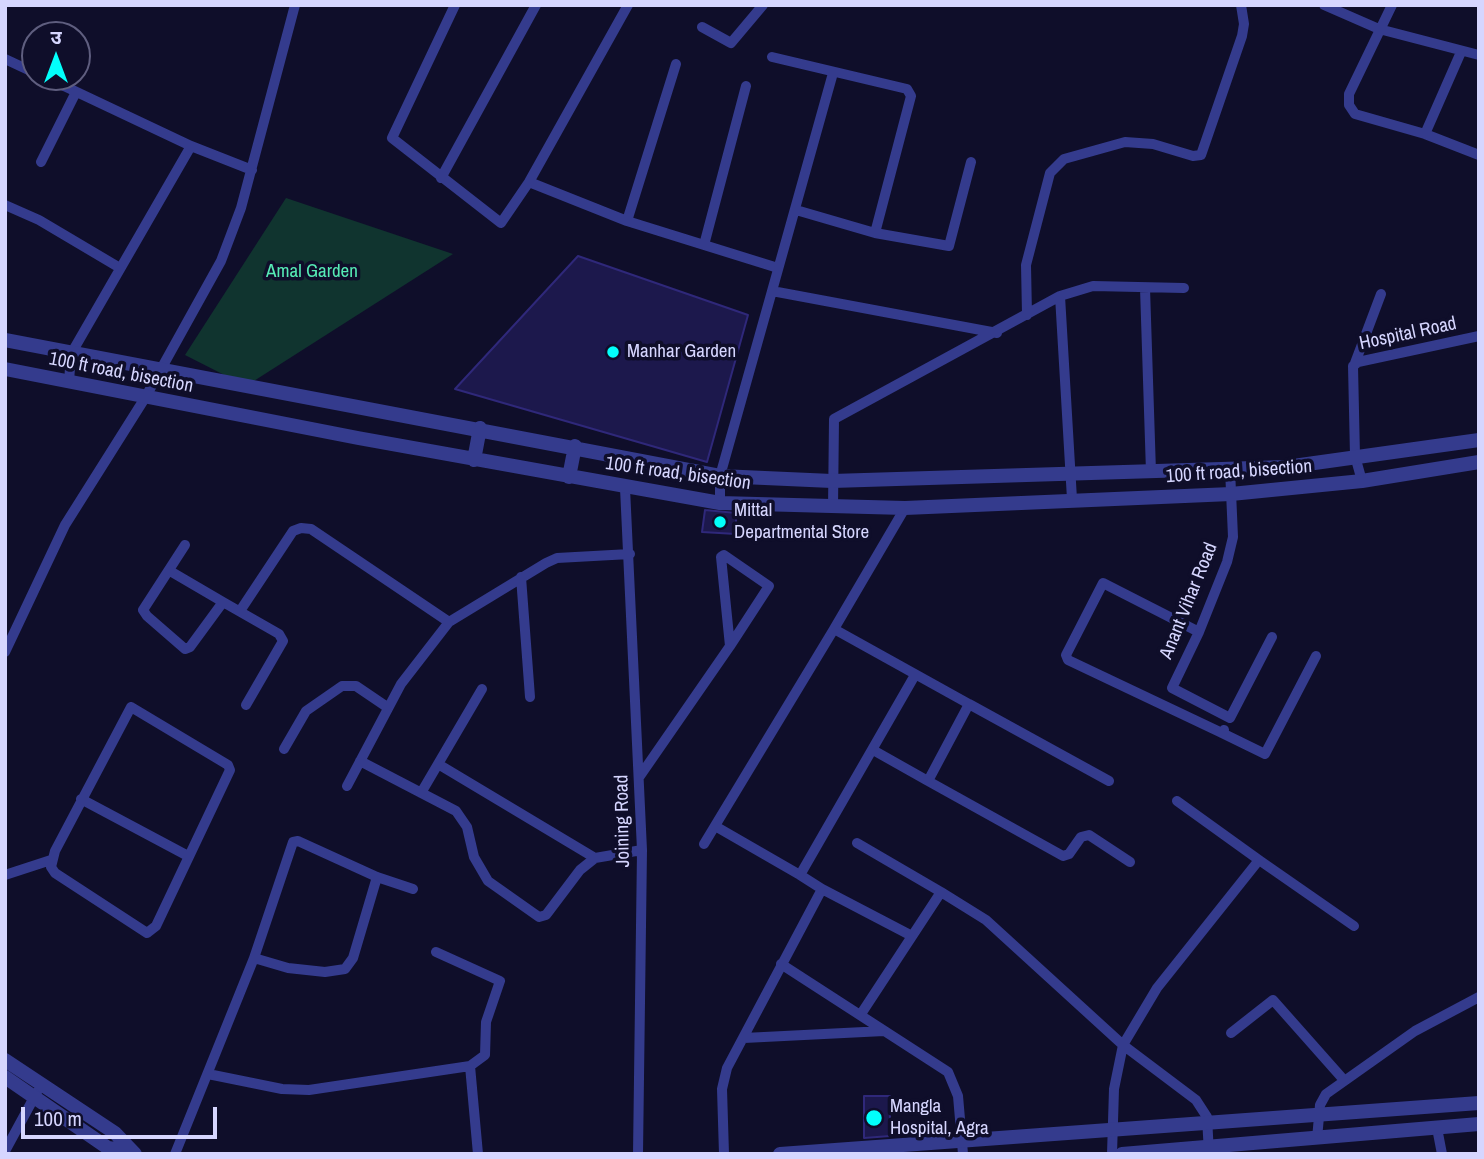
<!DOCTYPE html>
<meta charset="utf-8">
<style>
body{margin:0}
#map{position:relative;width:1484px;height:1159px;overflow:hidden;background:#0f0e2a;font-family:"Archivo Narrow","Noto Sans Devanagari",sans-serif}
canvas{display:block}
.frame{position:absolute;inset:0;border:7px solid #d6d6ff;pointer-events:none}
.north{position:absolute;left:21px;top:21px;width:70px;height:70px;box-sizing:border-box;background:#0f0e2a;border:2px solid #5f5e7f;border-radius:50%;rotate:0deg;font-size:19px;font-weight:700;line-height:28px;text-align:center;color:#d6d6ff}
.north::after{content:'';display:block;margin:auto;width:24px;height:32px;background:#02fffb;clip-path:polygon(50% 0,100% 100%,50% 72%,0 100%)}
.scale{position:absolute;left:21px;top:1107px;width:196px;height:32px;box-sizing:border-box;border:4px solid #d6d6ff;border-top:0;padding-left:9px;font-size:21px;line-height:24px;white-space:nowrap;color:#d6d6ff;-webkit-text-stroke:5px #0f0e2a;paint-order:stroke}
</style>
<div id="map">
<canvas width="1484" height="1159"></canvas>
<div class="frame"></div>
<div class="north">उ</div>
<div class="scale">100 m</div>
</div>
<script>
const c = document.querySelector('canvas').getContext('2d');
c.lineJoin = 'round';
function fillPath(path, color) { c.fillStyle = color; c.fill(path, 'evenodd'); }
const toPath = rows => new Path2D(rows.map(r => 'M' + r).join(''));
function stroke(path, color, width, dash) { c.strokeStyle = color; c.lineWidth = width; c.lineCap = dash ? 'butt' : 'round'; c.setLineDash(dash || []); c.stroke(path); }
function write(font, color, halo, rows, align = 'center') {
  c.font = font + ' "Archivo Narrow",sans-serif'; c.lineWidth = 7; c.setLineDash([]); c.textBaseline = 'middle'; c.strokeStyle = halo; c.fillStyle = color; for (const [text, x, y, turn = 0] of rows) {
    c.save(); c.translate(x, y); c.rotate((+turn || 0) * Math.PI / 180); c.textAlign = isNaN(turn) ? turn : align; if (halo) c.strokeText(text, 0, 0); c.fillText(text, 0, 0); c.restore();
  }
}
fillPath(toPath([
 [286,198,453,254,246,386,185,355]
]), '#10342f');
const building = toPath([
 [578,256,748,315,707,462,455,389,578,256],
 [705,510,736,513,736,534,702,532,705,510],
 [864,1096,890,1096,890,1136,864,1138,864,1096]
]);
fillPath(building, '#1c184c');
stroke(building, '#2f287a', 2);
stroke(toPath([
 [455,5,392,138,501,223,529,182,628,5],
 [1324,5,1379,29,1479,55],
 [1392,5,1349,94,1349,105,1355,114,1425,134,1461,52],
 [702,27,731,43,763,5],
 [772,57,907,89,911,96,875,233,796,210],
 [5,59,35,73],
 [833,73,772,291,997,333],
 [45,77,191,146,252,170],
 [1425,134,1479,155],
 [41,162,76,92],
 [441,178,536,5],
 [529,182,627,221,778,268],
 [5,205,39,220,120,268],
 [627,221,676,64],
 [875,233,949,246,971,162],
 [704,245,746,86],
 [1145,288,1151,472],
 [1027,315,1026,265,1050,173,1064,159,1125,142,1153,144,1193,156,1201,155,1242,36,1244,24,1241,5],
 [1355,363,1381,294],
 [69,382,71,354,191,146],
 [1230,469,1233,537,1227,562,1199,632,1172,688,1230,718,1272,637],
 [1362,481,1355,456,1353,366,1358,362,1479,336],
 [625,488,642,850,638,1154],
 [1072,499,1060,296,1093,286,1184,288],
 [720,503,720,476,772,291],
 [833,508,834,419,1060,296],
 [905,508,834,629,969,704,928,781,1063,856,1069,854,1081,837,1089,835,1130,862],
 [170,571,223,602,190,647,185,649,147,616,143,610,185,545],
 [521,577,530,697],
 [223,602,279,634,283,641,246,705],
 [240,611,293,531,301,528,311,529,449,622],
 [1199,632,1103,583,1066,655,1068,660,1222,733],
 [5,652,65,525,145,398,221,261,241,208,295,5],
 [969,704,1109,781],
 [131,707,228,765,230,770,156,926,147,933,55,873,51,867,55,851,131,707],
 [1224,730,1222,733,1265,754,1316,656],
 [284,749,306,711,342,686,356,686,387,707],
 [873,750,928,781],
 [360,761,456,811,467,827,474,857,488,881,539,917,546,915,580,870,595,858,642,850],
 [438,764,595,858],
 [640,776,730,646,769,586,724,555,721,557,730,646],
 [347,786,401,684,449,622,546,563,557,558,630,554],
 [421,793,482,689],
 [81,799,188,856],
 [715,826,800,875],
 [857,843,941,892],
 [704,844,834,629],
 [1259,860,1354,926],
 [5,875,51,860],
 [822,889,912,936],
 [254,958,288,968,325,972,345,969,353,958,377,877],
 [781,964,948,1072,958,1096,963,1154],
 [861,1014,941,892,986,920,1123,1045,1196,1100,1207,1117,1209,1154],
 [1231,1033,1273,1000,1343,1079],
 [744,1038,884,1031],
 [470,1066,478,1154],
 [208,1074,282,1089,309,1090,470,1066,485,1055,486,1022,500,981,436,952],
 [1437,1128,1442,1154],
 [1317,1139,1320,1105,1326,1094,1415,1031,1479,997],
 [5,1151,37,1092],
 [175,1154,254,958,293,842,298,841,377,877,413,889],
 [724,1154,722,1089,727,1068,822,889,800,875,915,675],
 [1112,1154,1114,1089,1123,1045,1157,988,1259,860,1177,801]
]), '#343b8d', 10);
stroke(toPath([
 [5,340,720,476,832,481,1286,467,1479,440],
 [5,369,358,438,720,503,905,508,1231,494,1362,481,1479,462],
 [474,460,480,428],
 [569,477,575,446],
 [5,1060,115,1133,135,1154],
 [5,1077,108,1148,130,1151],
 [780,1154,1479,1103],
 [1122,1154,1479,1124]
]), '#343b8d', 14);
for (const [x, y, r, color] of [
 [613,352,7,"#02fffb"],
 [720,522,7,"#02fffb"],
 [874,1118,9,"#02fffb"]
]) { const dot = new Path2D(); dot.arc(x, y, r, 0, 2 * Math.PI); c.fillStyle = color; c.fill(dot); stroke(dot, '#0f0e2a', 2.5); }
write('19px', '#56ebb5', '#0f0e2a', [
 ["Amal Garden",312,272]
]);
write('19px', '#d6d6ff', '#0f0e2a', [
 ["Hospital Road",1408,334,-12],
 ["100 ft road, bisection",121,373,11],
 ["100 ft road, bisection",1239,472,-4],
 ["100 ft road, bisection",678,474,8],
 ["Anant Vihar Road",1189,601,-68],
 ["Joining Road",623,821,-91]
]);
write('19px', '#d6d6ff', '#0f0e2a', [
 ["Manhar Garden",627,352],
 ["Mittal",734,511],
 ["Departmental Store",734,533],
 ["Mangla",890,1107],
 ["Hospital, Agra",890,1129]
], 'left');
</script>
